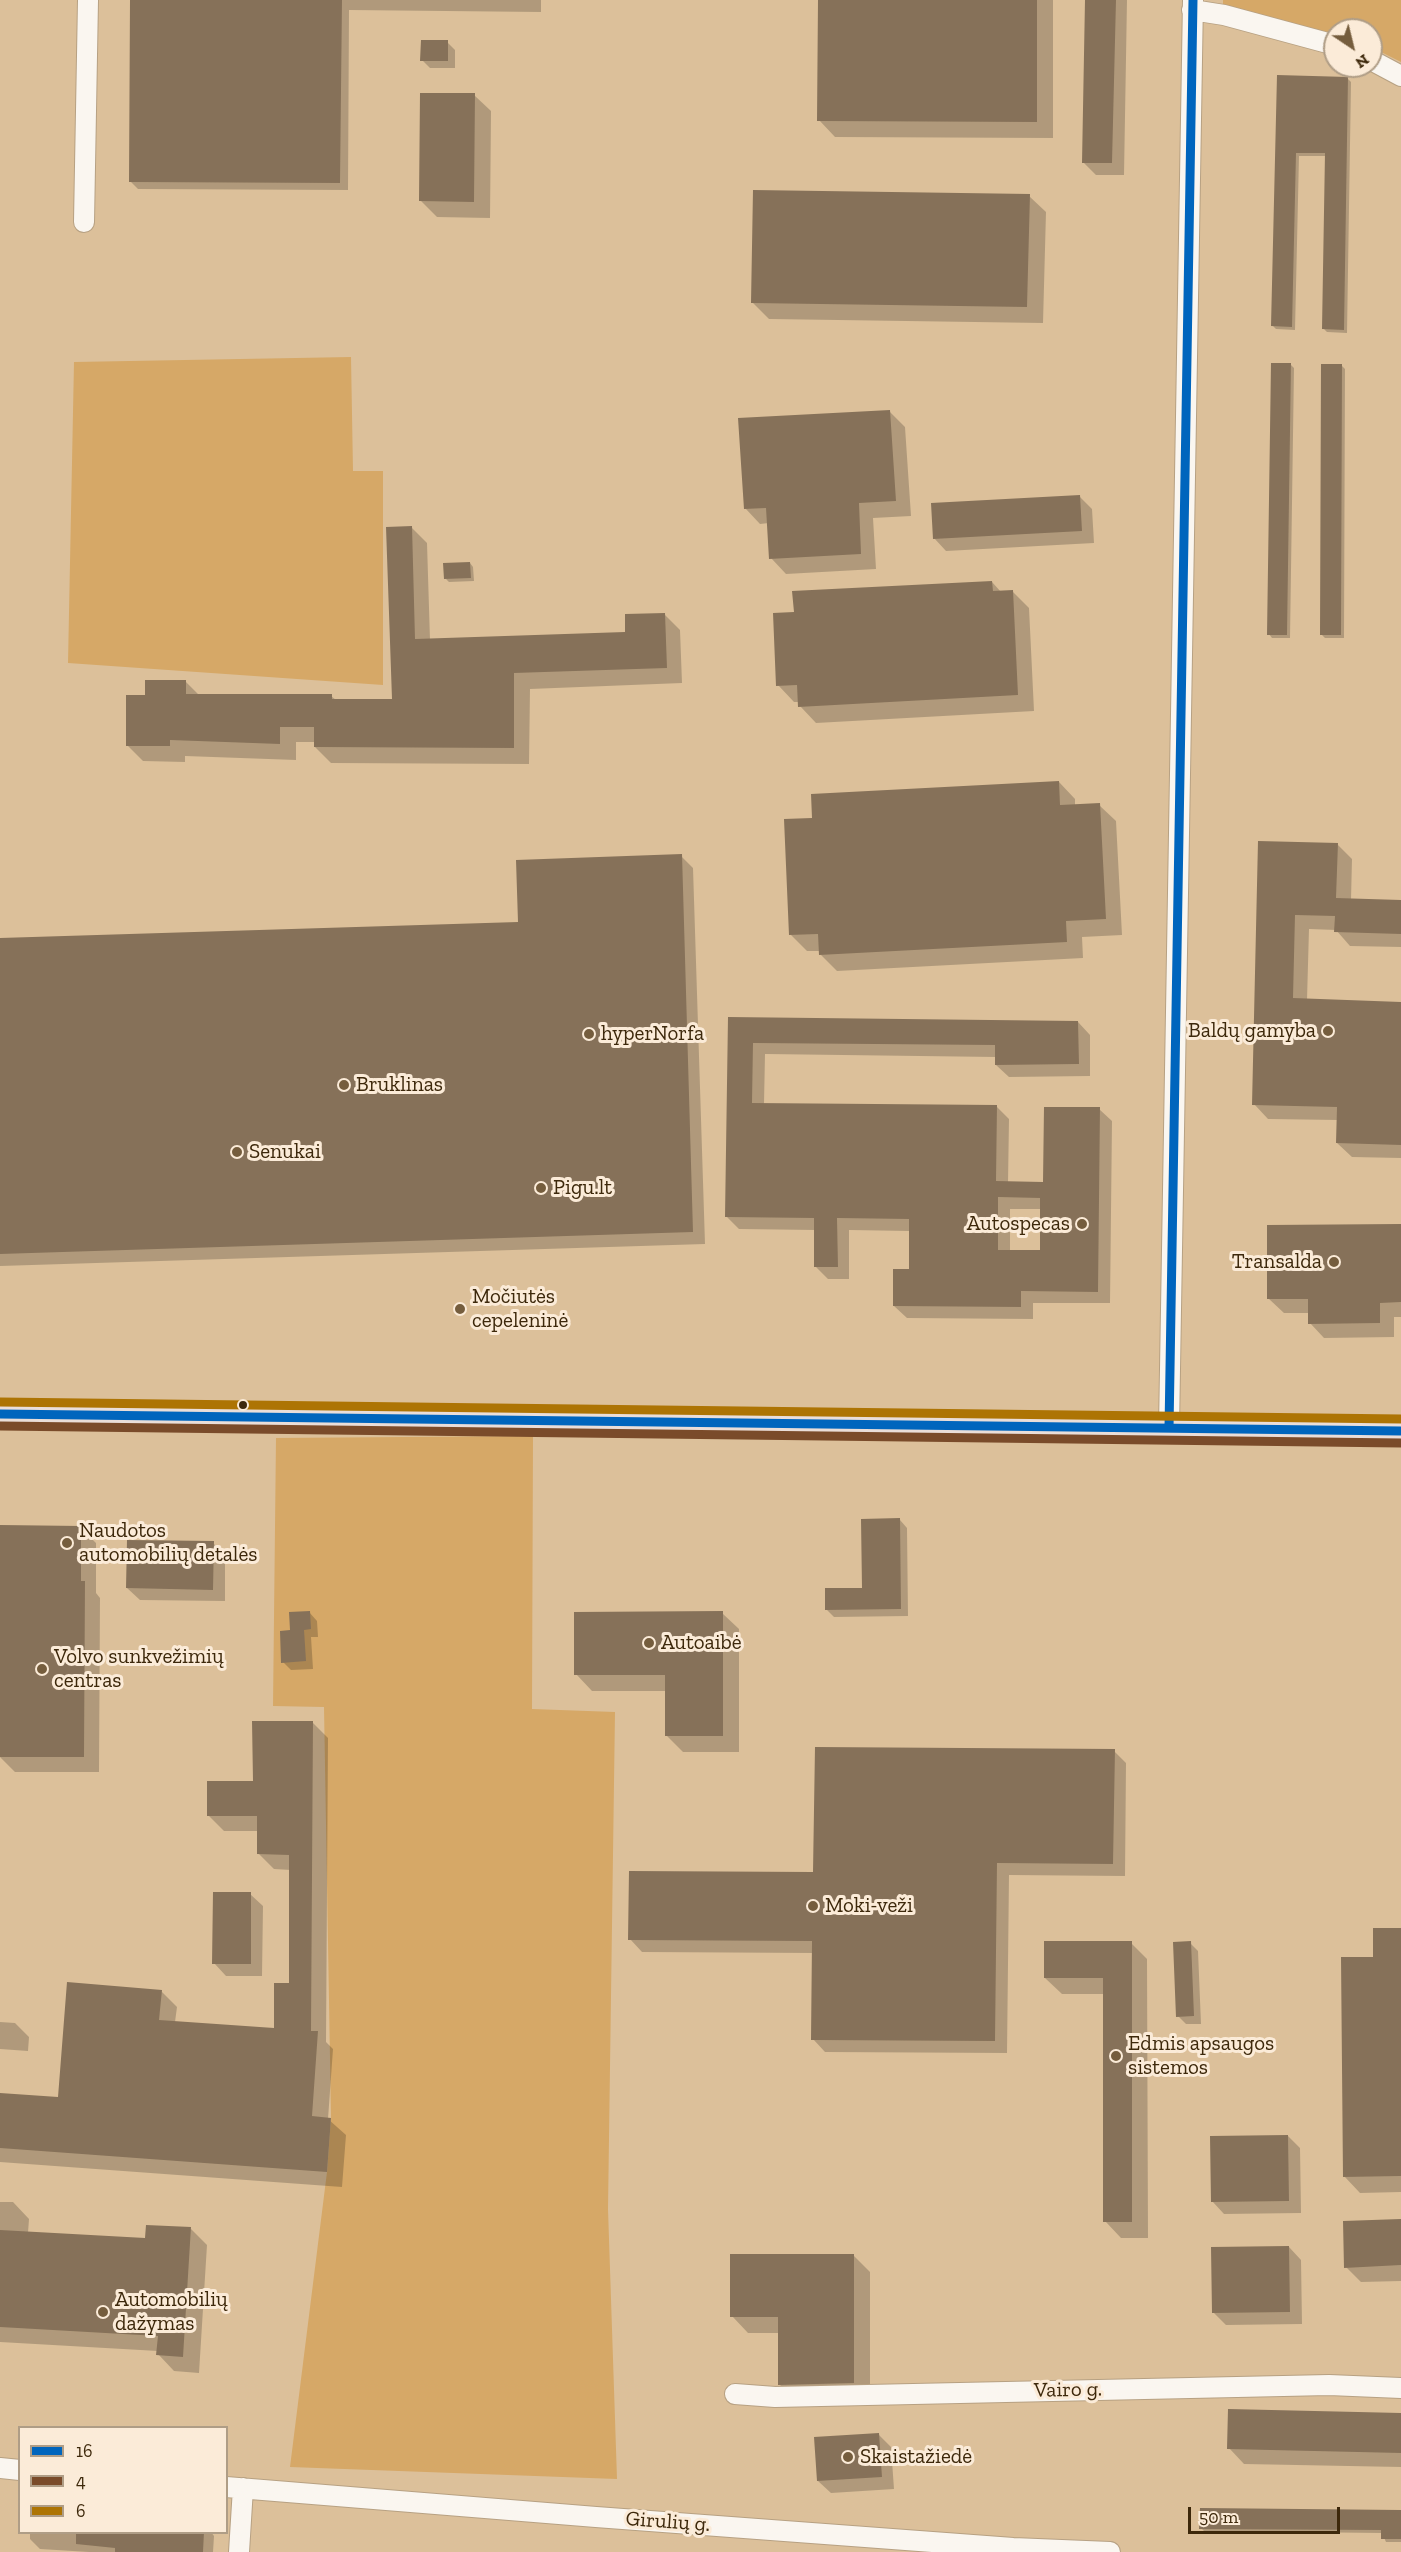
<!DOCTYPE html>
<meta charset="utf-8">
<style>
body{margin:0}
#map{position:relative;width:1401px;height:2552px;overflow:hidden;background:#dcc09a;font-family:"Zilla Slab",serif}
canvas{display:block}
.legend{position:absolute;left:18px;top:2426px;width:210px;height:108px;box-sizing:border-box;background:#fbebd8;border:2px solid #af9d86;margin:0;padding:8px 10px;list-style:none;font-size:18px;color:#3d280b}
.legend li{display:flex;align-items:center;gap:12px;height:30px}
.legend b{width:30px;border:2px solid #af9d86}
.north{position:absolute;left:1323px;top:18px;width:60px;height:60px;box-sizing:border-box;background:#fbebd8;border:2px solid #af9d86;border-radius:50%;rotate:145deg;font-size:16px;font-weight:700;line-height:24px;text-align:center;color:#3d280b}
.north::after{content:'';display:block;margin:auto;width:21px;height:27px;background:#755d3d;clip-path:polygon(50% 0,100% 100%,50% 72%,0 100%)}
.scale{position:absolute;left:1188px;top:2507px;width:152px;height:27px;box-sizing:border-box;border:3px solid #3d280b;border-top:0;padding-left:8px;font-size:18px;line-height:21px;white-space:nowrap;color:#3d280b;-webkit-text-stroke:4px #fbebd8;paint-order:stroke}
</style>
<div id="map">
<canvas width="1401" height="2552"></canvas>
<ul class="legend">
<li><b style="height:8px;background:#0065bd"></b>16</li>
<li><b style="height:8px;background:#7a4b2a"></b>4</li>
<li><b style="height:8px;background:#ad7404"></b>6</li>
</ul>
<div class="north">N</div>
<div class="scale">50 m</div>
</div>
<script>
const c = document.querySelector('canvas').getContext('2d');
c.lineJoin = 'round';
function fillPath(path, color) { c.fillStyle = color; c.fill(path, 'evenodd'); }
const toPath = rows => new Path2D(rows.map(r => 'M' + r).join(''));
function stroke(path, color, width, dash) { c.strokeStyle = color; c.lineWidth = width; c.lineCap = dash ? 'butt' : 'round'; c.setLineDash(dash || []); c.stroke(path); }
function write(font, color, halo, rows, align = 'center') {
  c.font = font + ' "Zilla Slab",serif'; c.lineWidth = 6; c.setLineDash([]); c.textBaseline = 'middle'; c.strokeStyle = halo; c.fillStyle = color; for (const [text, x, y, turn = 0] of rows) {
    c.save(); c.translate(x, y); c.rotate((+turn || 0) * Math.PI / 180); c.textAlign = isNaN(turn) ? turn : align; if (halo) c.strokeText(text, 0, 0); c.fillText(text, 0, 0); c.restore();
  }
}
fillPath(toPath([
 [1223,0,1401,0,1401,62,1371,47,1371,30,1335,30,1335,35,1223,7],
 [351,357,353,471,383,471,383,685,68,663,74,362],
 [533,1436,532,1709,615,1712,608,2209,617,2479,290,2467,327,2172,331,2118,324,1707,273,1706,276,1438]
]), '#d6a867');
fillPath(toPath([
 [131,0,541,0,541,12,349,10,348,190,138,189,130,181],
 [820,0,1053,0,1053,138,835,137,819,120],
 [1087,0,1127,0,1124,175,1096,175,1083,162],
 [447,42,455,50,455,68,430,68,422,60],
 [1278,77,1347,78,1351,82,1347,333,1327,332,1324,329,1327,156,1299,156,1295,330,1276,329,1273,326],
 [474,95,491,111,490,218,437,217,421,201],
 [1029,196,1046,212,1043,323,769,319,752,302],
 [1291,365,1294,368,1290,638,1272,638,1269,634],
 [1341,365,1345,369,1344,638,1325,638,1322,635],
 [890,412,905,427,911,516,873,518,876,569,786,574,771,558,769,523,760,524,745,508],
 [1080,497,1092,509,1094,543,946,551,934,538],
 [411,527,427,543,430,640,627,633,664,614,680,630,682,683,530,689,529,764,331,763,315,747,315,742,296,742,296,760,185,756,185,762,143,761,127,745,146,697,186,682,199,695,331,696,336,700,393,701],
 [470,563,473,567,474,581,449,582,446,579],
 [992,582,1001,592,1012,591,1029,608,1034,711,816,723,800,706,799,702,794,702,778,685,795,614],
 [1059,782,1075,799,1075,806,1099,805,1116,821,1122,935,1082,937,1083,958,837,971,820,954,820,951,807,951,791,935,814,820],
 [1259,842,1337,844,1352,859,1351,900,1401,901,1401,947,1350,946,1336,930,1309,929,1307,1000,1401,1004,1401,1158,1352,1157,1337,1143,1338,1120,1268,1119,1254,1104],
 [681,856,693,868,705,1244,0,1266,0,939,519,923],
 [729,1018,1078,1022,1090,1035,1090,1076,1009,1077,996,1065,996,1057,765,1054,764,1104,997,1107,1009,1119,1008,1183,1044,1183,1099,1109,1112,1121,1110,1303,1033,1303,1033,1319,907,1318,894,1306,910,1270,910,1231,849,1230,849,1279,828,1279,816,1267,815,1230,739,1229,727,1217],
 [1010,1209,1042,1209,1041,1252,1010,1252],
 [1401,1225,1401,1317,1394,1317,1394,1337,1324,1338,1310,1323,1309,1313,1284,1313,1269,1299],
 [900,1520,907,1528,908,1616,834,1617,826,1609,863,1589],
 [0,1527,81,1528,96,1543,96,1593,100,1598,99,1772,15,1772,0,1757],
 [213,1543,225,1555,225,1601,140,1600,127,1588],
 [309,1612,317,1621,318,1637,311,1637,313,1669,291,1670,283,1662,292,1631],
 [722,1613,739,1629,739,1752,683,1752,666,1735,666,1691,592,1691,576,1674],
 [312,1722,328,1738,326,2042,333,2049,328,2119,346,2135,342,2187,0,2162,0,2094,59,2099,161,1991,177,2007,175,2022,275,2030,290,1984,291,1870,274,1869,259,1854,259,1831,224,1831,208,1815,254,1783],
 [1114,1751,1126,1763,1125,1876,1009,1875,1007,2053,825,2052,813,2039,814,1953,642,1952,630,1939,815,1874],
 [250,1894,263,1906,262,1976,226,1976,214,1963],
 [1401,1930,1401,2192,1360,2193,1344,2176,1375,1958],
 [1131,1943,1147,1959,1148,2238,1121,2238,1105,2221,1104,1994,1062,1994,1045,1978],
 [1190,1943,1198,1951,1201,2024,1186,2024,1178,2016],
 [0,2022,15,2023,29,2037,28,2051,0,2049],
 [1288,2136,1300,2148,1301,2213,1224,2214,1212,2201],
 [0,2202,13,2202,29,2219,28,2233,146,2240,191,2229,207,2245,199,2373,174,2371,158,2354,158,2351,0,2342],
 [1401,2220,1401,2281,1361,2282,1346,2267],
 [1289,2247,1301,2260,1302,2324,1226,2325,1213,2312],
 [853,2255,870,2272,870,2399,796,2401,779,2384,779,2333,748,2333,732,2316],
 [1401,2414,1401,2467,1244,2464,1229,2448],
 [879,2435,891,2447,894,2489,831,2493,818,2481],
 [1401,2511,1401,2542,1386,2542,1382,2533,1204,2531,1201,2528],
 [30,2532,211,2532,214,2536,213,2552,89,2552,40,2549,30,2539]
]), '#0003');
fillPath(toPath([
 [130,0,342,0,340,183,129,182],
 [818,0,1037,0,1037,122,817,121],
 [1085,0,1116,0,1112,163,1082,163],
 [421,40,448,40,448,61,420,61],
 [1277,75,1348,77,1344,330,1322,329,1325,153,1296,153,1292,327,1271,326],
 [420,93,475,93,474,202,419,201],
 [753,190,1030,194,1027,307,751,303],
 [1271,363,1291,363,1287,635,1267,635],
 [1321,364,1342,364,1341,635,1320,635],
 [890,410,896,501,859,503,861,554,769,559,766,508,744,509,738,418],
 [1080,495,1082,531,933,539,931,503],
 [412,526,415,639,625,632,625,614,665,613,667,668,514,673,514,748,314,747,314,727,280,727,280,744,170,740,170,746,126,746,126,695,145,695,145,680,186,680,186,694,332,694,332,699,392,699,386,527],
 [470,562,471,578,444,579,443,563],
 [992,581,993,591,1013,590,1018,695,798,707,797,685,776,686,773,613,794,612,792,591],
 [1059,781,1060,805,1100,803,1106,919,1066,921,1067,942,819,955,818,934,789,935,784,819,812,818,811,794],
 [1258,841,1338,843,1336,898,1401,900,1401,934,1334,932,1335,916,1295,915,1293,998,1401,1002,1401,1145,1336,1143,1337,1107,1252,1105],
 [682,854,693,1232,0,1254,0,938,518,922,516,860],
 [728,1017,1078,1021,1079,1064,995,1065,995,1045,753,1043,752,1103,997,1105,996,1181,1043,1182,1044,1107,1100,1107,1098,1292,1021,1291,1021,1307,893,1306,893,1269,909,1269,909,1219,837,1218,838,1267,814,1267,814,1218,725,1217],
 [998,1197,1040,1198,1040,1250,998,1250],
 [1401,1224,1401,1302,1380,1303,1380,1323,1308,1324,1308,1299,1267,1299,1267,1225],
 [900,1518,901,1609,825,1610,825,1588,862,1588,861,1519],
 [0,1525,81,1526,81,1581,85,1581,84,1757,0,1757],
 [127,1540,214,1541,213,1590,126,1588],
 [310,1611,311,1629,304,1630,306,1661,281,1663,280,1631,290,1630,289,1612],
 [723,1611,723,1736,665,1736,665,1675,574,1675,574,1612],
 [252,1721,313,1721,311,2031,318,2031,312,2116,331,2118,327,2172,0,2148,0,2093,58,2097,67,1982,162,1990,159,2020,274,2028,274,1983,289,1983,289,1855,257,1854,257,1816,207,1816,207,1781,253,1781],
 [815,1747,1115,1749,1113,1864,997,1863,995,2041,811,2040,812,1941,628,1940,629,1871,813,1872],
 [213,1892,251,1892,251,1964,212,1964],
 [1373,1928,1401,1928,1401,2176,1343,2177,1341,1957,1373,1957],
 [1044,1941,1132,1941,1132,2222,1103,2222,1103,1978,1044,1978],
 [1191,1941,1194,2016,1176,2017,1173,1942],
 [1288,2135,1289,2201,1211,2202,1210,2136],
 [1401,2219,1401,2265,1344,2268,1343,2221],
 [146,2225,191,2227,183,2357,156,2355,158,2336,0,2327,0,2230,145,2238],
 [1289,2246,1290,2312,1212,2313,1211,2247],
 [730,2254,854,2254,854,2383,778,2385,778,2317,730,2317],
 [1228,2409,1401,2413,1401,2453,1227,2449],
 [879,2433,882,2477,817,2481,814,2437],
 [1200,2508,1401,2510,1401,2539,1381,2539,1381,2530,1199,2529],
 [76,2532,204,2532,203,2552,115,2552,115,2548,76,2544]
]), '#867159');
const minor = toPath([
 [1192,10,1224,15,1335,45],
 [1371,60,1401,76],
 [84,222,88,0],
 [1169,1428,1193,0],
 [735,2394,775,2397,1329,2385,1401,2388],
 [0,2468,20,2470],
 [226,2487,596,2517,1013,2548,1110,2552],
 [239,2552,243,2488]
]);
const major = toPath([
 [0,1414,1401,1431]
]);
stroke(minor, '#b7a183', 22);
stroke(major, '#efe3d2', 28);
stroke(minor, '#faf6f0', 20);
stroke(major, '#eaded9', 26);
stroke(toPath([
 [0,1414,1401,1431],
 [1169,1428,1193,0]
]), '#0065bd', 9);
stroke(toPath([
 [0,1426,1401,1443]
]), '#7a4b2a', 9);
stroke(toPath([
 [0,1402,1401,1419]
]), '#ad7404', 9);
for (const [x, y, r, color] of [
 [1328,1031,6,"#755d3d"],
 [589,1034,6,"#755d3d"],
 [344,1085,6,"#755d3d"],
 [237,1152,6,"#755d3d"],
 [541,1188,6,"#755d3d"],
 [1082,1224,6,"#755d3d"],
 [1334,1262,6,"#755d3d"],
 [460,1309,6,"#755d3d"],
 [243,1405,5,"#3d280b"],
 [67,1543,6,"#755d3d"],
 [649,1643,6,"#755d3d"],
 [42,1669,6,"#755d3d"],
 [813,1906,6,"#755d3d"],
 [1116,2056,6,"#755d3d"],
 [103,2312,6,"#755d3d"],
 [848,2457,6,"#755d3d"]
]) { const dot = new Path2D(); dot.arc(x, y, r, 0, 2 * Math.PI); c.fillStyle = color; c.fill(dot); stroke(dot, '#fbebd8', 2); }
write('21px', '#3d280b', '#fbebd8', [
 ["Baldų gamyba",1316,1031,"right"],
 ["hyperNorfa",601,1034],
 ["Bruklinas",356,1085],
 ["Senukai",249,1152],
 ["Pigu.lt",553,1188],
 ["Autospecas",1070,1224,"right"],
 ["Transalda",1322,1262,"right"],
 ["Močiutės",472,1297],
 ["cepeleninė",472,1321],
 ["Naudotos",79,1531],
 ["automobilių detalės",79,1555],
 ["Autoaibė",661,1643],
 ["Volvo sunkvežimių",54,1657],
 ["centras",54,1681],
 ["Moki-veži",825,1906],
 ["Edmis apsaugos",1128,2044],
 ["sistemos",1128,2068],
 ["Automobilių",115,2300],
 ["dažymas",115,2324],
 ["Skaistažiedė",860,2457]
], 'left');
write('21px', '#3d280b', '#fbebd8', [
 ["Vairo g.",1068,2390,-1],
 ["Girulių g.",668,2522,4]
]);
</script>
